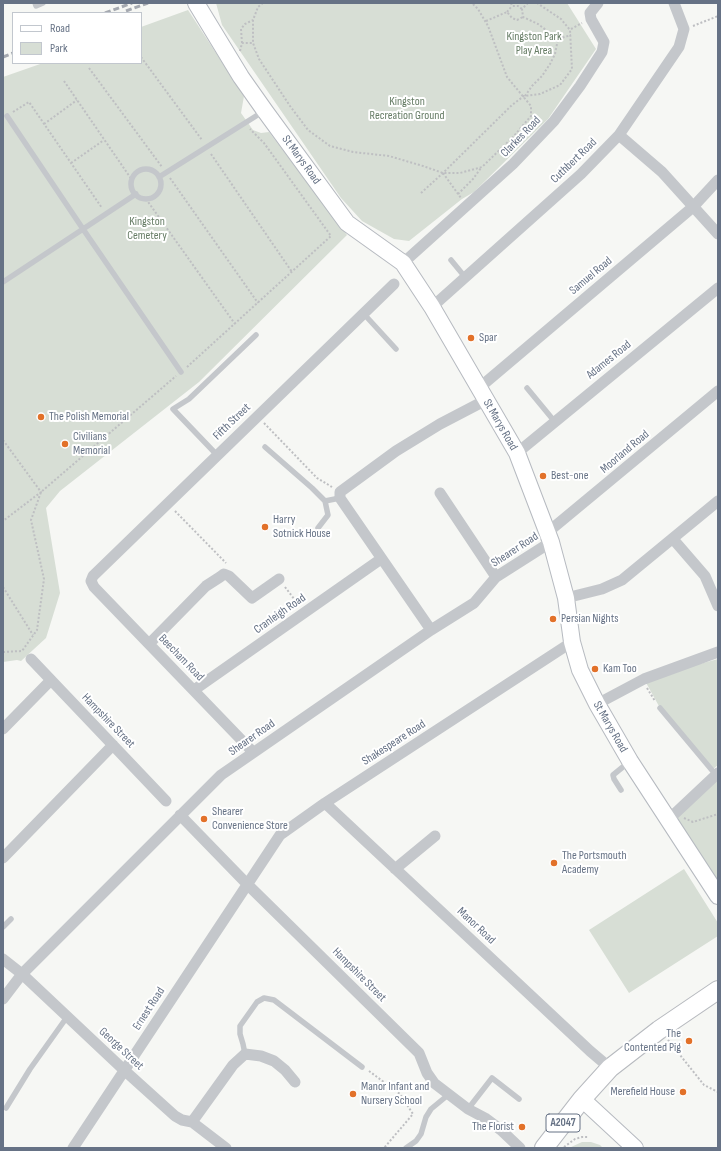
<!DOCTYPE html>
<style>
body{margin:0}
#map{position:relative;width:721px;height:1151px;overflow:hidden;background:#f6f7f4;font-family:"Sofia Sans Condensed",sans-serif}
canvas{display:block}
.frame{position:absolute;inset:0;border:4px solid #667285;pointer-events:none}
.legend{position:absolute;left:12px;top:12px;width:130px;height:52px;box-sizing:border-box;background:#fff;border:1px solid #c2c7ce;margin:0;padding:5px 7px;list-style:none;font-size:12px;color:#667285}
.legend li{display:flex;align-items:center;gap:8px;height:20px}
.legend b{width:20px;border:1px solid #c2c7ce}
</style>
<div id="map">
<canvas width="721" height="1151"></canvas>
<div class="frame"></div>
<ul class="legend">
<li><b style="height:5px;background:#fff"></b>Road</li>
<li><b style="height:11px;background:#d7ded5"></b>Park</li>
</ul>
</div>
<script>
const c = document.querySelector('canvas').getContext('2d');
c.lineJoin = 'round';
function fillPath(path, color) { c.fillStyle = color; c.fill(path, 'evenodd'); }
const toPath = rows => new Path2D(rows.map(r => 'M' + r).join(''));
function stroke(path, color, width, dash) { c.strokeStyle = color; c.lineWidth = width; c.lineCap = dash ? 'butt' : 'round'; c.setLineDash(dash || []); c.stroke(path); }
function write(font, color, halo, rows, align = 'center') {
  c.font = font + ' "Sofia Sans Condensed",sans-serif'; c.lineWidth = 4; c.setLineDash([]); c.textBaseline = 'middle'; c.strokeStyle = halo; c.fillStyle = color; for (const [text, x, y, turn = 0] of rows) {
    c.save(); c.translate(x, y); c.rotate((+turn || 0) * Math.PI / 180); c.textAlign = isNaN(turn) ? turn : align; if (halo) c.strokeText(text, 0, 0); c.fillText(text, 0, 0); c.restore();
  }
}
fillPath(toPath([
 [216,3,567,3,596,49,548,119,474,192,462,199,409,241,394,239,362,221,341,198,222,25],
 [188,10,244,96,241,113,253,130,261,133,269,132,347,235,199,382,60,491,46,508,60,593,46,638,21,661,17,660,3,662,3,77,43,63,141,63,141,27],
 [718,659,718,765,712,770,660,708,644,679],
 [718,773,718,896,668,820],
 [684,869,718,923,718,936,629,993,589,930],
 [582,1142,591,1142,600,1145,603,1148,569,1148]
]), '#d7ded5');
const secondary = toPath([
 [196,3,241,77,265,111,347,223,403,263,432,307,517,453,551,542,566,598,572,642,580,670,597,704,630,761,718,896],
 [582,1099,635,1148]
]);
const primary = toPath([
 [544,1148,582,1099,610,1068,659,1030,718,990]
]);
stroke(secondary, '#b6bac0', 18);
stroke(primary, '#b7babf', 20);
stroke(toPath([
 [263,3,258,7,253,20,253,43,259,59,290,106,308,130,330,146,353,152,389,156,423,166,443,173,460,173,482,167,513,137,531,116,531,106,507,77,488,26,478,9,472,3],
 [511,3,512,6,518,6,522,9],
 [528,3,522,9,523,17,538,24,558,39],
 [507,12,512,6],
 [486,21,507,12,512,18,517,20,523,17],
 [693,26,718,16],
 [571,29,582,23],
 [242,43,241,29,245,24,253,20],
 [240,51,242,43,253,43],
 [141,57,202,140],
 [89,68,162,167],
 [64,81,132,180],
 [525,96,532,86,542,76,550,64,555,54,558,39,571,35],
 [13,112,29,102,102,208],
 [44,124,77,100],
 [211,154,292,272],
 [71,163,104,140],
 [443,173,461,198],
 [170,178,258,303],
 [421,193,443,173,512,105,524,96,540,94,560,85,572,69,570,30,561,19,537,3],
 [458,194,473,179,481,168],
 [146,199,235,324],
 [187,367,331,236,264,143,250,129],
 [264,423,317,478,332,487],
 [3,440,41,492,3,521],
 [175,511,226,563],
 [3,587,33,635],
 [285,587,298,604],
 [3,652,22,651,37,630,44,579,31,520,41,492,176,376],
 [647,688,655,701],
 [684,818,693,822,718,814],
 [668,1040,704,1085,718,1092],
 [369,1071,400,1094,413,1114,384,1148],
 [564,1147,575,1139,582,1137,589,1137]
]), '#bebfc2', 2, [2, 2]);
stroke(toPath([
 [35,3,36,6,43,3],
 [7,116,83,229,181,372],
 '131 184a15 15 0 1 1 30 0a15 15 0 1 1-30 0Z',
 [159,177,264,111],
 [451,260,465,277],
 [3,282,136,194],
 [363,313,396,349],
 [527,388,555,422],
 [265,447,312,488,325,501,340,498],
 [217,455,173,409,189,399,256,335],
 [318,528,328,515,325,501],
 [660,708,716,775],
 [621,790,614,779,613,775,629,762],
 [3,927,11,919],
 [245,1054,243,1044,240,1034,240,1026,257,1002,264,998,274,1000,362,1067],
 [6,1108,30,1069,67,1017],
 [468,1109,492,1078,519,1099],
 [406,1148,416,1141,421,1134,426,1117,431,1109,448,1095]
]), '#c4c7cb', 5.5);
stroke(toPath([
 [619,135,662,172,718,234],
 [403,263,513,164,554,121,580,86,602,52,604,42,591,19,590,13,598,3],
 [432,307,581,174,619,135,679,47,684,29,674,3],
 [479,388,693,207,718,180],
 [517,453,718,288],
 [440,493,496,577],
 [548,532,718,391],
 [673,539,705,576,718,606],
 [566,598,602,589,622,580,718,501],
 [431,630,340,498,340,492,396,451,440,424,486,400],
 [149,644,206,586,220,577,224,574,229,576,252,598,279,579],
 [31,659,166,801],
 [194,690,381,559],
 [597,704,644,679,718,652],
 [3,729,51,680],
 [253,752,94,587,91,581,93,576,394,284],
 [325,803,590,1051,610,1068],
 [180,815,247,884,419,1053,427,1073,434,1083,468,1109,485,1118,501,1130,520,1148],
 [668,820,718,773],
 [3,858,113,745],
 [395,869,435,836],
 [3,959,22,974,124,1070,175,1116,182,1120,192,1122,226,1148],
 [3,999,22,974,221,775,431,630,474,603,496,577,551,542],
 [192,1122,233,1065,245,1054,261,1056,274,1061,285,1070,295,1082],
 [73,1148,280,835,325,803,572,642]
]), '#c4c7cb', 11);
stroke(secondary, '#fff', 16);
stroke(primary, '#fff', 18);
stroke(toPath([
 [126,11,148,3],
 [105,13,132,3],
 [3,57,13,53]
]), '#a5a9b0', 3, [6, 3]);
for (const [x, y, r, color] of [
 [471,338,4,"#e27129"],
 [41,417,4,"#e27129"],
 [65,444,4,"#e27129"],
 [543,476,4,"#e27129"],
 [265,527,4,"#e27129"],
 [553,619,4,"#e27129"],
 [595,669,4,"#e27129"],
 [204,819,4,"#e27129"],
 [554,863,4,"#e27129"],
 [689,1041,4,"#e27129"],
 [683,1092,4,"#e27129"],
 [353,1094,4,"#e27129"],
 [522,1127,4,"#e27129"]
]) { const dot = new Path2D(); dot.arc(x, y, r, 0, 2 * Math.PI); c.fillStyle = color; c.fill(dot); stroke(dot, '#fff', 1.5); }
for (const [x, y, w] of [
 [563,1123,34]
]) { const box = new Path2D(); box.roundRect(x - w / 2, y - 9, w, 18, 3); c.fillStyle = '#fff'; c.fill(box); stroke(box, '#667285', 1); }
write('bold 11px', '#667285', null, [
 ["A2047",563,1123]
]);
write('12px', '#667c65', '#fff', [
 ["Kingston Park",534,37],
 ["Play Area",534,51],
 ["Kingston",407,102],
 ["Recreation Ground",407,116],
 ["Kingston",147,222],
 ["Cemetery",147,236]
]);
write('12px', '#667285', '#fff', [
 ["Clarkes Road",521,137,-46],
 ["St Marys Road",301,160,54],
 ["Cuthbert Road",574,161,-44],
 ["Samuel Road",591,276,-40],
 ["Adames Road",609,360,-39],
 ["Fifth Street",232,422,-44],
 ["St Marys Road",500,425,60],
 ["Moorland Road",625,452,-40],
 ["Shearer Road",515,550,-33],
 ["Cranleigh Road",280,614,-35],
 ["Beecham Road",181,658,46],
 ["Hampshire Street",108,721,46],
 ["St Marys Road",610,727,60],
 ["Shearer Road",252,738,-35],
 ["Shakespeare Road",394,743,-33],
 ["Manor Road",476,926,43],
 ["Hampshire Street",359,975,45],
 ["Ernest Road",149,1009,-57],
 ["George Street",121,1049,43]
]);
write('12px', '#667285', '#fff', [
 ["Spar",479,338],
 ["The Polish Memorial",49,417],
 ["Civilians",73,437],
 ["Memorial",73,451],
 ["Best-one",551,476],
 ["Harry",273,520],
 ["Sotnick House",273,534],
 ["Persian Nights",561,619],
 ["Kam Too",603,669],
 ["Shearer",212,812],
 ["Convenience Store",212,826],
 ["The Portsmouth",562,856],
 ["Academy",562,870],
 ["The",681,1034,"right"],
 ["Contented Pig",681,1048,"right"],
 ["Manor Infant and",361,1087],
 ["Nursery School",361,1101],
 ["Merefield House",675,1092,"right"],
 ["The Florist",514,1127,"right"]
], 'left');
</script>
